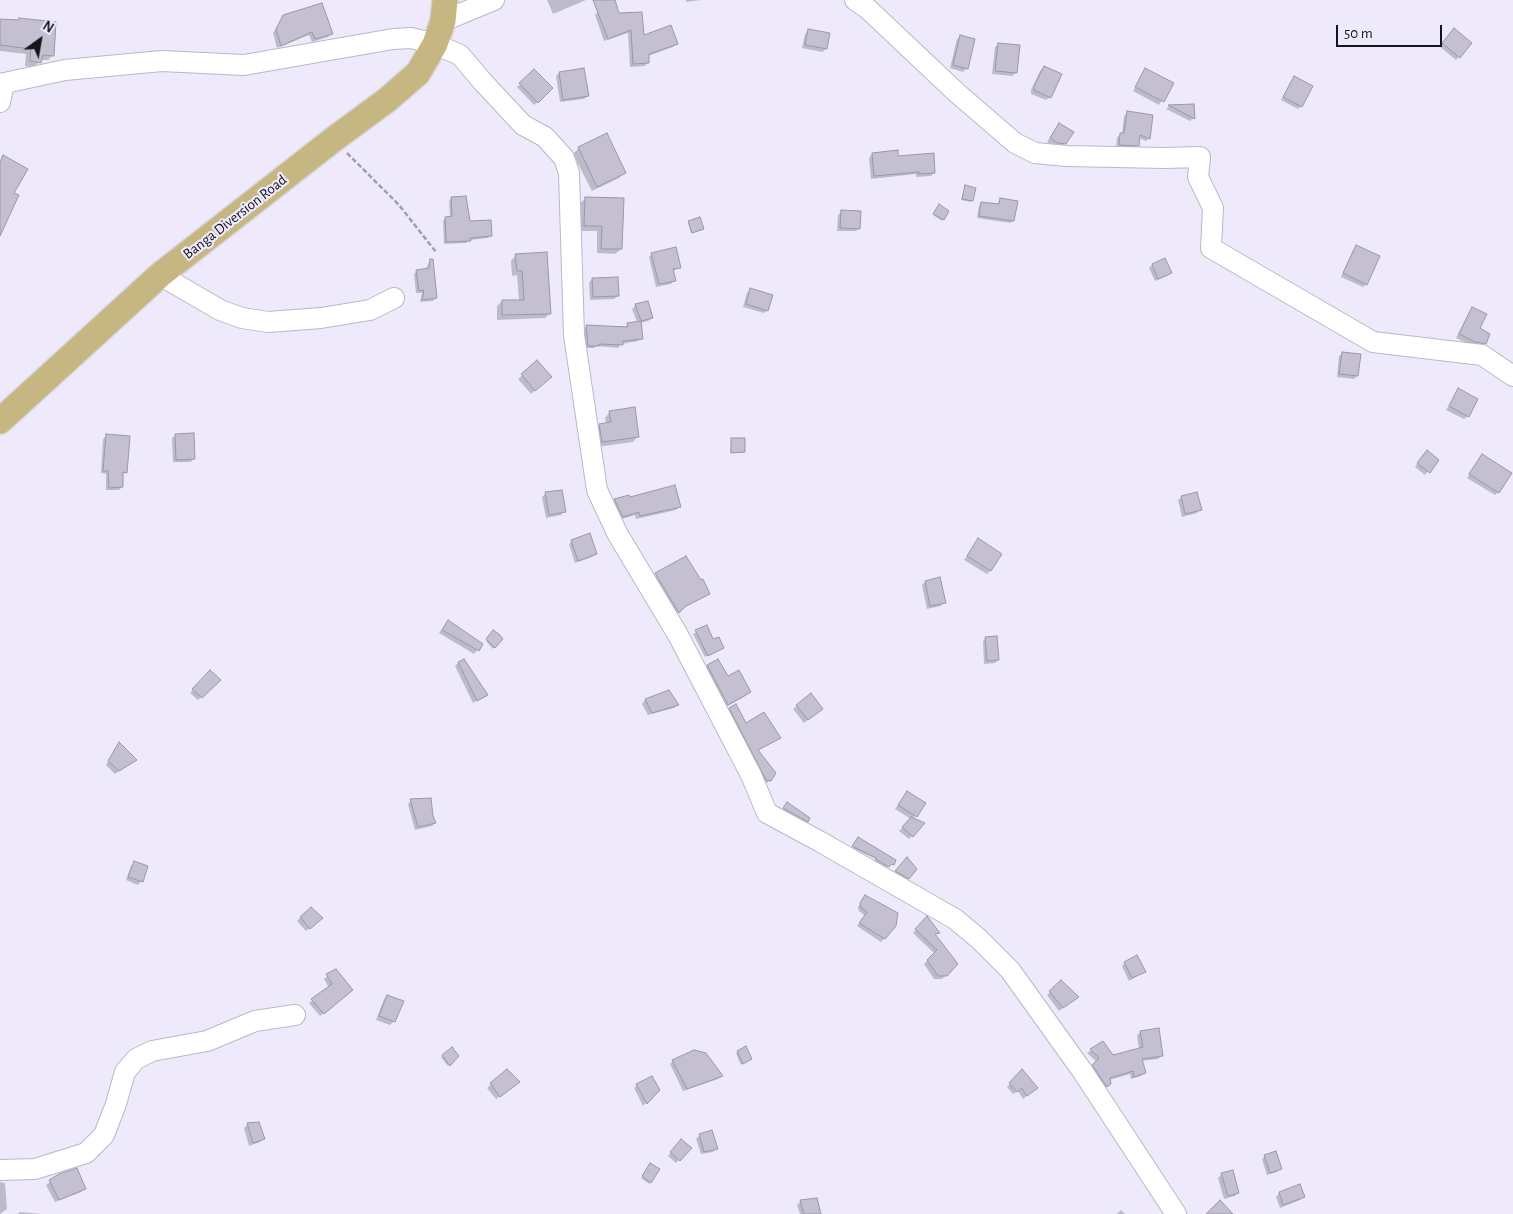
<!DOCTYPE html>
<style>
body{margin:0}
#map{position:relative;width:1513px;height:1214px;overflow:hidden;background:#eeeafc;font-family:"Alegreya Sans",sans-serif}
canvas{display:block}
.north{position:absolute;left:15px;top:15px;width:50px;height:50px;-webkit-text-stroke:4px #eeeafc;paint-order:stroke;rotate:32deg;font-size:14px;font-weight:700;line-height:20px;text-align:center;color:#16151b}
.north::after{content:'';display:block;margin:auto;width:18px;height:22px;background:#16151b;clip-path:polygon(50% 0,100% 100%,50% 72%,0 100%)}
.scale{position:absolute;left:1336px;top:25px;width:106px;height:22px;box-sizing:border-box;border:2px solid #16151b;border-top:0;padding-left:6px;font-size:15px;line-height:18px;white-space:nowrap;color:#16151b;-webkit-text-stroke:4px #eeeafc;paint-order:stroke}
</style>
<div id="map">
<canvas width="1513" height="1214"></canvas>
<div class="north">N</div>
<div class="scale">50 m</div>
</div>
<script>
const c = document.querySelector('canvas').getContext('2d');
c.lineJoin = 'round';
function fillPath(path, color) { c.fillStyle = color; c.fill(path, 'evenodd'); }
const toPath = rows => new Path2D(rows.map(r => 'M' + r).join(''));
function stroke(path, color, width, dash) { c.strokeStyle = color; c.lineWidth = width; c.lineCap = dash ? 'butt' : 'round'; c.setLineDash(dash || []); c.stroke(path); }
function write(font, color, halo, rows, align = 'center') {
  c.font = font + ' "Alegreya Sans",sans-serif'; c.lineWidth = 4.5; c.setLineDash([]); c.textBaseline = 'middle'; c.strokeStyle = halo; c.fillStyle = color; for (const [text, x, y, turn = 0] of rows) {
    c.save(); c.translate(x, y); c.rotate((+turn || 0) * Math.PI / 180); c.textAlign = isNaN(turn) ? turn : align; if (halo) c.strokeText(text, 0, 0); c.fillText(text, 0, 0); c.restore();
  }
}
fillPath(toPath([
 [547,0,586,0,553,14],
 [686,0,701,0,686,2],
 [598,12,619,14,643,36,676,44,673,47,648,56,648,62,645,66,630,67,628,33,604,41,595,15],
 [284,16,331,34,328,37,312,42,309,35,277,48,273,33],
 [19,19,53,55,48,60,40,60,34,68,25,66,26,54,0,51,0,20,17,21],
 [808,30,826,49,822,52,802,48,805,34],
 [1451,33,1459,57,1456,60,1439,46],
 [961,36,967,68,963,72,950,68,957,39],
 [998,44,1016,73,1012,76,992,74,995,47],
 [1044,67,1050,97,1046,100,1031,94,1031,90,1040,71],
 [1146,70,1172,84,1159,105,1133,91],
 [534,71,552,88,534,105,517,87],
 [559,73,588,96,584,99,560,102,556,76],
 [1294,78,1301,106,1298,109,1281,100],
 [1193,105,1194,118,1190,121,1166,109,1169,106],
 [1127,113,1149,138,1146,141,1139,138,1138,145,1134,148,1116,148,1117,137,1122,134,1124,116],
 [1056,128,1065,143,1062,147,1054,146,1047,142],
 [579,148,624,173,619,178,592,191,573,154],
 [872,154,934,173,931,176,916,177,916,174,871,179,869,158],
 [965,186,972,201,970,202,961,200],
 [452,198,468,223,491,235,488,238,470,240,466,243,444,244,443,221,446,218,450,218,449,201],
 [586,198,621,249,615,254,597,253,597,231,579,231,580,203],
 [1000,199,1013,221,1010,223,977,218,979,206,981,203,997,205],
 [938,207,943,219,942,221,933,215],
 [842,211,859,228,856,231,837,231,838,215],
 [689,222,701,230,691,233,688,223],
 [1357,246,1366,284,1363,287,1341,277,1353,250],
 [652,254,680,267,672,272,674,280,671,284,656,287,649,257],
 [516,255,550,313,545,318,497,320,497,306,502,301,519,301,517,275,512,276,511,261],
 [431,260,436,298,433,301,420,302,422,293,416,293,414,274,417,271,426,270,428,264],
 [1152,265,1171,272,1167,276,1155,281,1149,268],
 [592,279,618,296,614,299,590,300,589,283],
 [751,289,767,310,764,313,743,307,747,293],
 [636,305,652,318,648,321,640,323,642,338,638,341,621,344,618,348,596,346,594,348,585,348,583,330,586,327,624,328,628,324,637,322,632,309],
 [1472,308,1484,343,1481,347,1471,345,1456,338,1469,312],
 [1342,353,1357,376,1354,379,1337,377,1339,356],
 [537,362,547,380,531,394,518,379],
 [1458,390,1468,416,1464,419,1446,410],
 [610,412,638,436,633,442,597,447,594,430,600,425,606,424,605,418],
 [176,435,194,458,191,462,173,462,172,438],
 [106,436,126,472,122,475,122,487,119,490,106,490,106,474,101,473,103,439],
 [731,439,744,452,742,453,730,453],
 [1423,455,1438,460,1425,475,1415,467],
 [1482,455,1498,492,1495,495,1467,478],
 [545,494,564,511,561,515,546,518,542,497],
 [1182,497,1200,510,1197,513,1182,517,1178,500],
 [615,500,679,507,676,510,636,519,635,515,619,520,612,503],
 [978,540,990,571,987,574,964,560],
 [572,541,596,554,592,557,575,563,569,544],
 [686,557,709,594,682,609,675,615,653,577],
 [939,579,944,602,941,606,927,609,922,585,925,582],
 [448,621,482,644,474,654,439,633],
 [707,627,713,641,723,647,705,657,693,634],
 [493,632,501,639,493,649,486,641],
 [986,638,998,660,995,663,984,664,983,641],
 [458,663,487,694,473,703,455,666],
 [708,666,727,678,749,692,744,697,722,709,702,671],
 [210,672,219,680,198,700,190,693],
 [669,692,677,705,674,708,648,715,642,704,645,700],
 [811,695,818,712,804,723,793,709],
 [730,709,745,724,779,738,757,751,770,780,767,783,763,783,727,712],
 [119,744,135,760,115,774,106,765],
 [904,796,924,803,913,819,912,836,909,839,899,831,911,819,895,809],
 [411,801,432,816,435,823,432,826,415,830,408,804],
 [784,807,807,821,804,824,781,812],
 [857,840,893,864,889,864,886,868,875,861,876,859,852,848],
 [907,859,908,878,905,881,892,874],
 [135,862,141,881,138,885,126,880,131,866],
 [865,896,895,926,881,942,857,926,865,916,859,911,858,907],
 [311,908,318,921,306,931,297,921],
 [927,918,938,932,935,936,956,964,942,979,934,979,924,964,935,954,913,933],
 [1125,963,1144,972,1129,981,1122,966],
 [335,971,348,993,320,1016,309,1003,329,988,324,979],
 [1061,982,1074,1000,1059,1011,1047,995],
 [387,996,394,1021,390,1025,376,1020,384,999],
 [1141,1032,1162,1055,1158,1059,1141,1061,1145,1073,1141,1076,1131,1079,1130,1074,1109,1080,1110,1084,1103,1090,1090,1069,1097,1062,1087,1053,1103,1042,1112,1057,1139,1049,1137,1035],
 [746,1048,749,1060,741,1065,736,1053],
 [452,1049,457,1056,448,1066,441,1057],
 [673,1061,722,1076,718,1079,683,1091,670,1064],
 [1022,1070,1037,1088,1023,1099,1018,1091,1013,1094,1007,1087],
 [507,1071,515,1085,496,1099,487,1088],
 [637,1085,659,1089,643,1106,634,1088],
 [258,1123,263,1139,260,1142,249,1146,244,1128,247,1125],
 [700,1135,716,1148,713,1152,701,1154,696,1139],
 [678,1144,690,1148,676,1163,668,1156],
 [1265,1156,1281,1168,1277,1172,1267,1175,1262,1159],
 [649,1166,658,1169,649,1184,641,1178],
 [1222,1174,1238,1192,1235,1196,1224,1199,1218,1178],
 [60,1175,84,1188,81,1192,55,1202,46,1185],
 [0,1182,5,1183,7,1209,0,1214],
 [1299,1186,1303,1197,1300,1200,1280,1208,1276,1197,1279,1193],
 [801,1201,820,1214,800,1214,797,1205],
 [1121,1210,1125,1214,1117,1214],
 [20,1212,42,1214,18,1214]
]), '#0003');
const building = toPath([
 [593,0,615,0,619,13,642,12,644,35,671,25,678,44,649,54,649,63,633,64,631,30,608,39,593,0],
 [322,3,333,34,315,39,312,32,281,46,276,29,283,15,322,3],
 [19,18,56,22,54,56,43,55,41,63,30,61,31,49,0,45,0,19,19,20,19,18],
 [1454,28,1472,43,1460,58,1442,43,1454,28],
 [808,29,830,33,827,49,805,45,808,29],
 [960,35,975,39,968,69,953,65,960,35],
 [998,43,1020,45,1017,73,995,71,998,43],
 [1044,66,1062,74,1051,98,1034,90,1034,86,1044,66],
 [584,68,589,96,563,100,559,72,584,68],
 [1145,68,1174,83,1164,102,1135,87,1145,68],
 [534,69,553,88,538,103,519,83,534,69],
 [1294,76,1313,86,1302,107,1283,97,1294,76],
 [1194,104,1195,119,1168,105,1194,104],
 [1127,111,1153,115,1150,139,1140,135,1139,146,1119,145,1120,133,1124,133,1127,111],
 [1059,123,1074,132,1066,144,1058,143,1050,138,1059,123],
 [607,133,626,173,597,187,578,147,607,133],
 [898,150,898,156,934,153,935,173,919,174,919,172,874,176,872,153,898,150],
 [3,155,28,169,14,193,19,195,0,236,0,162,3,155],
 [965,185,976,188,973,201,962,199,965,185],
 [466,196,470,221,491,220,492,236,470,238,471,241,446,242,445,217,452,216,451,197,466,196],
 [585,197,624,198,622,249,601,249,602,226,584,226,585,197],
 [1000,198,1018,201,1014,221,979,216,981,202,999,204,1000,198],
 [939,204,949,211,944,220,933,214,939,204],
 [841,210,861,211,860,229,840,228,841,210],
 [700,217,704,229,692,233,688,221,700,217],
 [1356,245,1380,256,1367,285,1343,273,1356,245],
 [676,247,681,268,673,269,676,281,659,284,651,253,676,247],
 [547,252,551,314,502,315,502,300,524,300,522,271,517,271,515,254,547,252],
 [1165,258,1172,273,1158,279,1152,264,1165,258],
 [430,259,433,259,437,298,422,300,424,290,419,291,416,270,429,268,430,259],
 [618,277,619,296,593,297,592,278,618,277],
 [750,288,773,295,768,311,746,304,750,288],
 [648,301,653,318,641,321,635,304,648,301],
 [1472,307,1487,314,1480,328,1490,334,1486,344,1475,342,1459,334,1472,307],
 [641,321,643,339,623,341,623,345,599,344,599,346,588,346,586,325,628,327,627,323,641,321],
 [1342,352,1361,354,1358,376,1339,374,1342,352],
 [537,360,552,377,535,391,521,374,537,360],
 [1458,388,1478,399,1469,417,1449,406,1458,388],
 [635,407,639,437,602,442,599,424,611,422,609,411,635,407],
 [194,433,195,459,176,460,175,434,194,433],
 [106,434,130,436,127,473,123,472,123,487,109,488,108,471,103,471,106,434],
 [731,438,745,438,745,452,731,453,731,438],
 [1427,450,1439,460,1430,473,1417,463,1427,450],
 [1482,454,1512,473,1499,493,1469,474,1482,454],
 [675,485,681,507,640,516,639,512,623,517,614,499,629,495,630,497,675,485],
 [562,490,566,512,549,515,545,492,562,490],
 [1197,492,1202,510,1185,514,1181,496,1197,492],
 [590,533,597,554,578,561,571,540,590,533],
 [978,538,1002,554,991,571,967,556,978,538],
 [686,556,701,580,703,579,710,594,686,606,679,613,655,573,686,556],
 [940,577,946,603,930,606,925,581,940,577],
 [448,620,483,644,479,651,442,630,448,620],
 [707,625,713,639,719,637,724,648,708,656,695,630,707,625],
 [493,630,499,634,503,639,495,648,486,639,493,630],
 [997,636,999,660,987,661,985,637,997,636],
 [464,659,488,695,477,701,458,662,464,659],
 [718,659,728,676,739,670,751,692,728,705,707,665,718,659],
 [210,670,221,680,202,698,192,689,210,670],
 [669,690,679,705,652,713,645,699,669,690],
 [811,693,823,709,808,720,796,705,811,693],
 [736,704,746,723,764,712,781,738,758,750,776,773,771,781,766,780,729,708,736,704],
 [119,742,137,760,119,771,108,761,119,742],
 [907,791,926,803,917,817,898,805,907,791],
 [431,798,433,816,436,823,418,827,410,799,431,798],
 [787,802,810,818,808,822,783,808,787,802],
 [911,817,925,823,913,837,902,827,911,817],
 [858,837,896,860,894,865,891,864,889,867,875,859,876,858,852,846,858,837],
 [907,857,917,869,909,879,895,871,907,857],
 [134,861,148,866,143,882,128,877,134,861],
 [865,895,898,913,896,926,885,939,859,923,867,912,861,908,860,903,865,895],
 [311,907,323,918,310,929,300,917,311,907],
 [927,916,940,933,935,934,958,964,947,976,938,976,927,960,937,950,915,929,927,916],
 [1137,955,1146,972,1132,978,1124,962,1137,955],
 [336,969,353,990,324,1014,311,999,332,984,326,974,336,969],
 [1061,980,1079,997,1063,1008,1049,991,1061,980],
 [387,995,404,1001,395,1022,379,1016,387,995],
 [1159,1028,1163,1056,1142,1059,1146,1073,1134,1077,1133,1071,1110,1078,1111,1084,1107,1087,1092,1065,1099,1058,1090,1049,1103,1041,1113,1055,1143,1047,1140,1031,1159,1028],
 [746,1046,752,1059,743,1064,737,1051,746,1046],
 [452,1047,459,1056,450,1066,442,1055,452,1047],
 [694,1050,706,1053,723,1076,687,1089,672,1060,694,1050],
 [507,1069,520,1082,500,1097,490,1083,507,1069],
 [1022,1069,1038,1088,1027,1096,1022,1088,1017,1092,1009,1083,1022,1069],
 [652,1076,660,1090,647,1104,636,1084,652,1076],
 [259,1122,265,1139,253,1143,247,1123,259,1122],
 [712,1130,718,1149,704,1152,699,1134,712,1130],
 [681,1139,692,1148,680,1161,670,1152,681,1139],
 [1276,1151,1282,1169,1270,1173,1264,1155,1276,1151],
 [650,1163,660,1169,651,1183,642,1176,650,1163],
 [77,1168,86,1189,59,1200,49,1180,59,1174,77,1168],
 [1233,1170,1239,1193,1228,1196,1221,1173,1233,1170],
 [1300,1184,1305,1197,1283,1205,1279,1192,1300,1184],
 [817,1198,821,1214,804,1214,800,1200,817,1198],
 [1220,1200,1233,1214,1206,1214,1220,1200]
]);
fillPath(building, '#c4c0d1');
stroke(building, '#9b97a7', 1);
const minor = toPath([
 [855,0,868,9,957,93,1015,143,1035,153,1067,156,1164,158,1200,157,1198,177,1213,208,1211,248,1373,342,1482,355,1513,376],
 [443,21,494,0],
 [0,84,65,70,162,61,244,65,393,39,411,38,435,44,460,55,482,81,523,125,545,137,564,158,569,173,574,335,597,490,617,533,678,635,703,683,751,775,767,813,819,841,955,919,979,939,1010,970,1083,1072,1176,1214],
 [0,102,4,84],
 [160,275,220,310,242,318,268,322,321,318,370,310,394,298],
 [0,1170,35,1169,86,1153,104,1135,116,1104,125,1072,136,1059,152,1051,207,1041,255,1021,295,1015]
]);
const major = toPath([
 [0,421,160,275,334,139,387,100,418,73,435,44,443,21,445,0]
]);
stroke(minor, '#bbb7c8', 22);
stroke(major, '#d5d5d6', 28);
stroke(toPath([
 [347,153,399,205,436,252]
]), '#a19eab', 2.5, [5, 2.5]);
stroke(minor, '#fff', 20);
stroke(major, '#c5b682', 25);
write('15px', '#16151b', '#eeeafc', [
 ["Banga Diversion Road",235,217,-38]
]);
</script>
